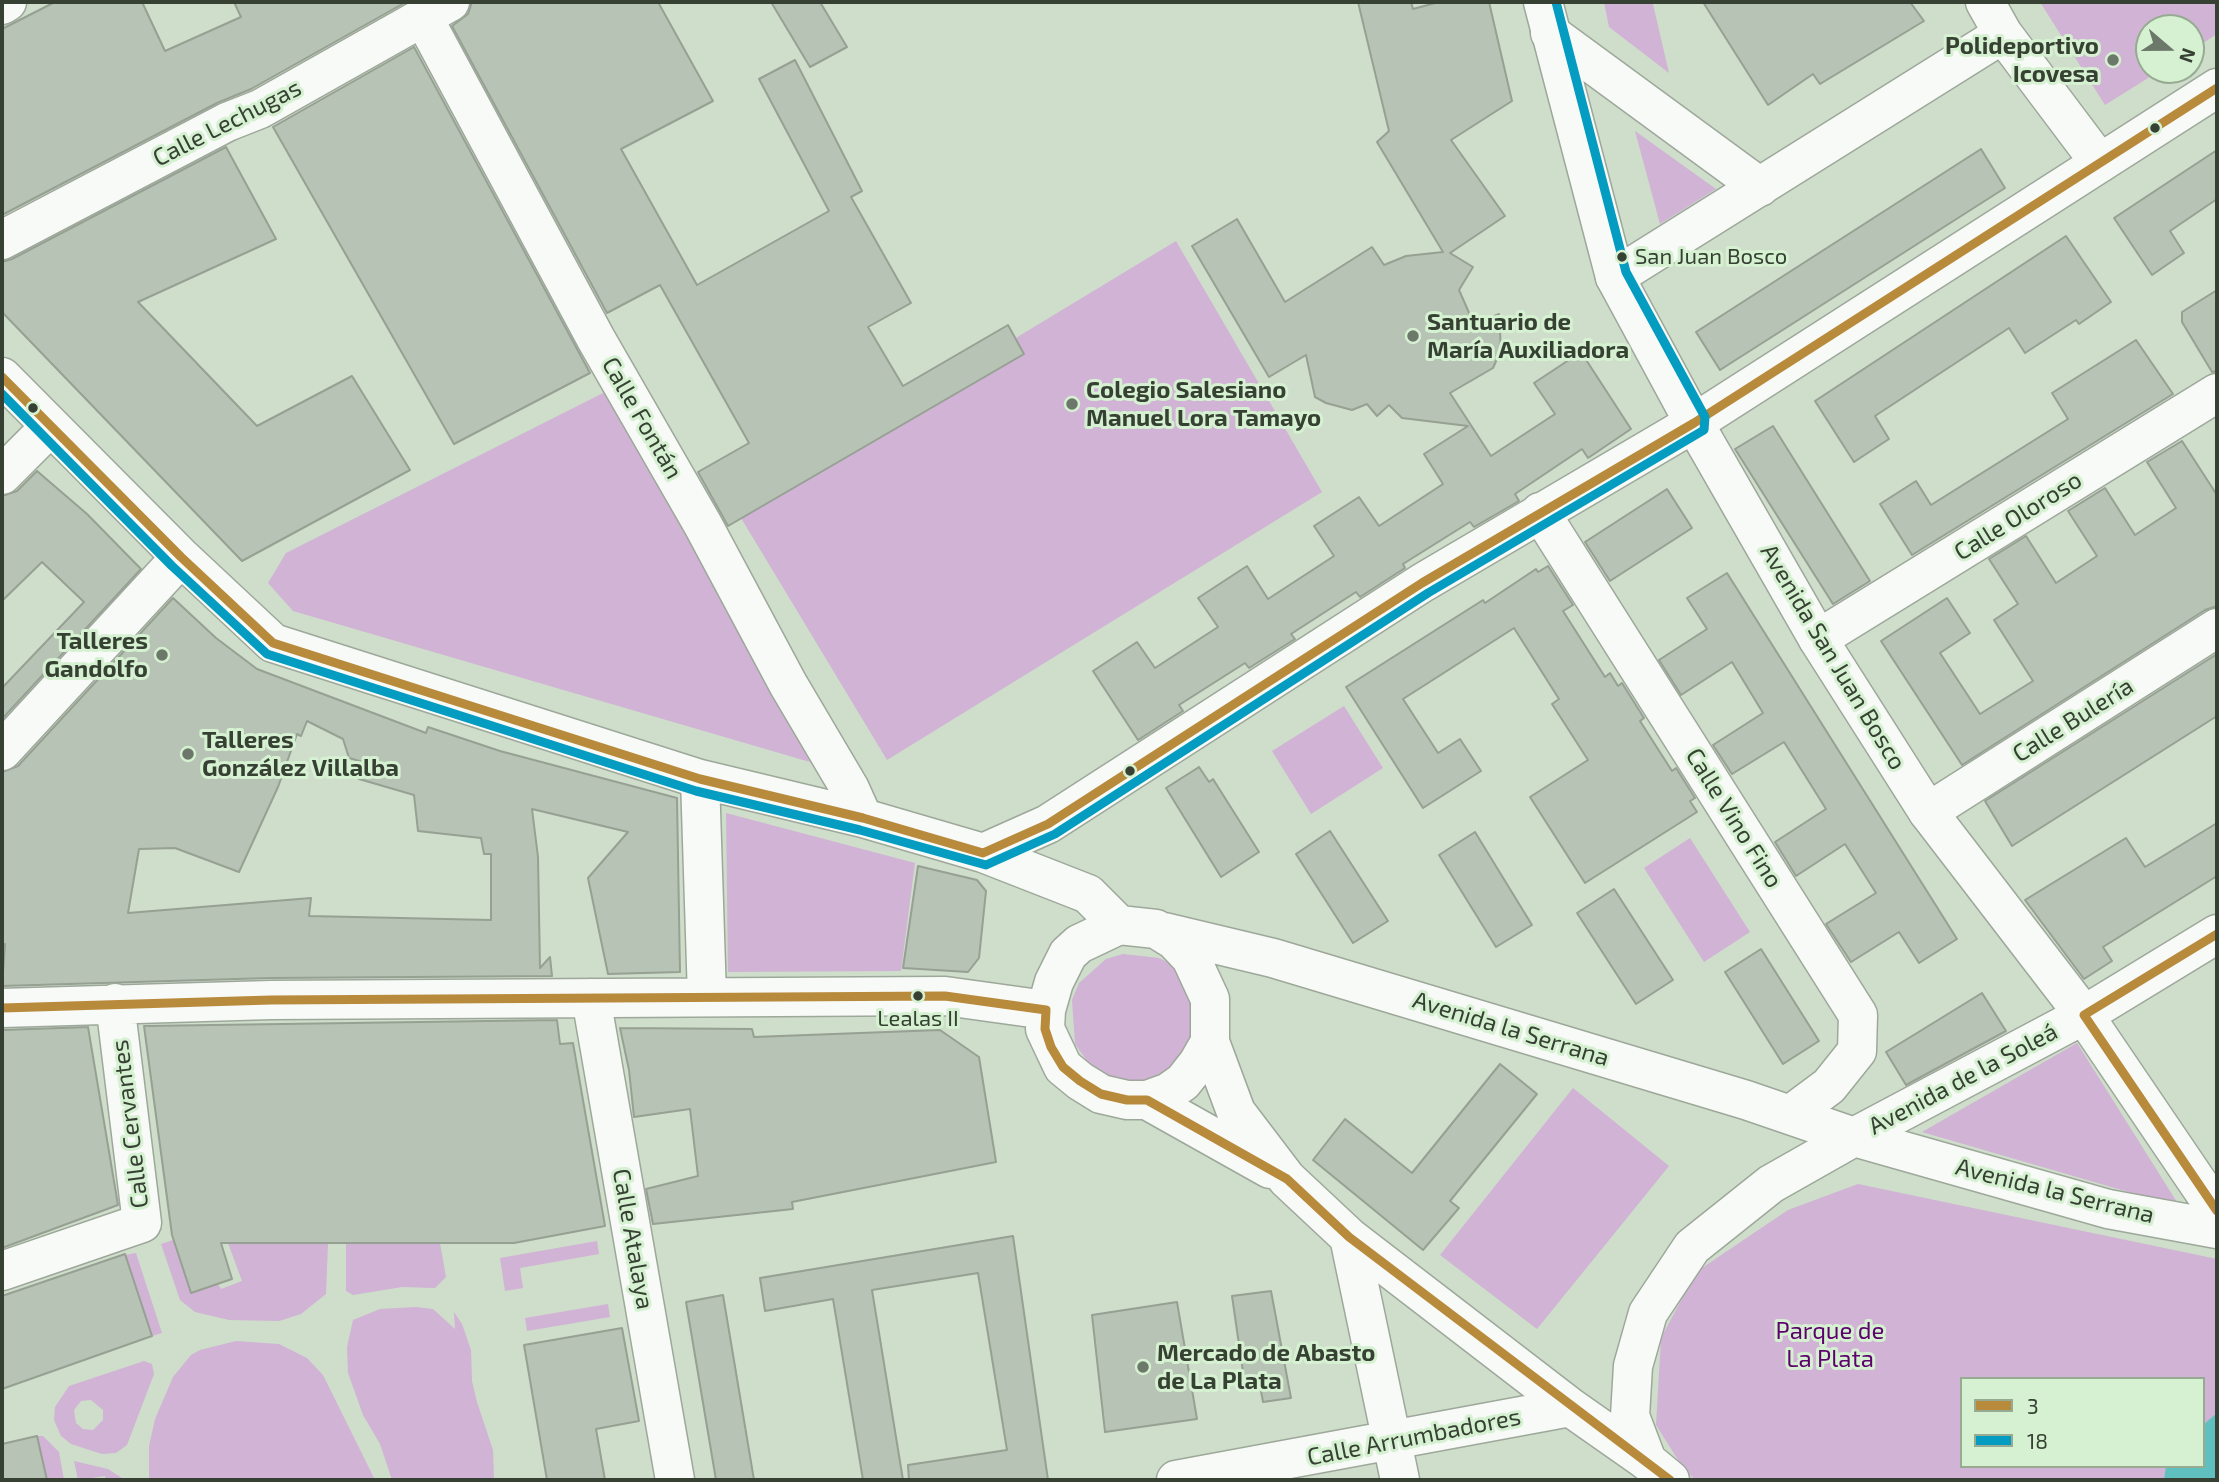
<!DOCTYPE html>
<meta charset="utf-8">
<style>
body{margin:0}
#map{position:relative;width:2219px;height:1482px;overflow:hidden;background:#cfddcb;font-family:"Exo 2",sans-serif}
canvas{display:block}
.frame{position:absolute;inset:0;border:4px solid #364134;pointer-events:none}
.legend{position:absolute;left:1960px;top:1377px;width:245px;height:91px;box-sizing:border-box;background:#d6f1d1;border:2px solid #96ab92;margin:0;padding:9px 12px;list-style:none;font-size:21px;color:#364134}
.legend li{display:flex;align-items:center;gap:14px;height:35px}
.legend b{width:35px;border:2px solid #96ab92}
.north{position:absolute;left:2135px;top:14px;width:70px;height:70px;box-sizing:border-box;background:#d6f1d1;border:2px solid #96ab92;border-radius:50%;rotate:110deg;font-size:19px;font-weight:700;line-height:28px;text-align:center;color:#364134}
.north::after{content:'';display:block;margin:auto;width:24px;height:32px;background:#6c7869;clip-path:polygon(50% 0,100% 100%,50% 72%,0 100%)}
</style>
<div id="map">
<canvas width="2219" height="1482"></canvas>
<div class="frame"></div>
<ul class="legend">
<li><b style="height:9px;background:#b88a3b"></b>3</li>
<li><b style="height:9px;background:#059cc1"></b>18</li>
</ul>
<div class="north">N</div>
</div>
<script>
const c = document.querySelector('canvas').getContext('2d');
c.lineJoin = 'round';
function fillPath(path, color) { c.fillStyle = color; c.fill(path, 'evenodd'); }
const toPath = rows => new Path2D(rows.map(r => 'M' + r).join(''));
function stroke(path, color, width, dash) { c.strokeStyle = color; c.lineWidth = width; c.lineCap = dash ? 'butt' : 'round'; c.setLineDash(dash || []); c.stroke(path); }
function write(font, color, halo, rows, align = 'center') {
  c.font = font + ' "Exo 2",sans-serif'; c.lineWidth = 6; c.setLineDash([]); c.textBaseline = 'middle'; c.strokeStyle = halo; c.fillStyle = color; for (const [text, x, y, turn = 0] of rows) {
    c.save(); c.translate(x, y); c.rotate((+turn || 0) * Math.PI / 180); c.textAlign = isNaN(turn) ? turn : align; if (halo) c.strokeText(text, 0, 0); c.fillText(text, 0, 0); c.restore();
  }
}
fillPath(toPath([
 [1604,2,1653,4,1669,73,1609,27],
 [2040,2,2217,2,2217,34,2191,51,2191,28,2149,28,2149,70,2161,70,2105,105],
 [1635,131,1716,189,1660,224],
 [1176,241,1322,492,887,760,735,508],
 [613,388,810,762,293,611,268,583,286,553],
 [1344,706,1383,768,1311,814,1272,751],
 [726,813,915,863,901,971,728,972],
 [1690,838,1750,932,1704,962,1644,868],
 [1123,954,1159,958,1178,967,1190,984,1197,1022,1180,1062,1154,1079,1132,1082,1110,1078,1090,1065,1075,1044,1072,1000,1079,983,1106,959],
 [2077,1043,2180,1207,1922,1132],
 [1573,1088,1669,1166,1537,1329,1440,1255],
 [1858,1184,2217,1259,2217,1480,1696,1480,1685,1471,1656,1425,1661,1338,1696,1272,1788,1210],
 [1962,1379,2203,1379,2203,1466,1962,1466],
 [173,1240,191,1293,218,1284,221,1289,242,1281,228,1243,328,1243,326,1294,301,1314,279,1321,229,1320,195,1312,180,1300,161,1244],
 [597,1241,599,1254,520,1268,523,1288,505,1291,500,1258],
 [346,1243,440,1243,446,1277,435,1288,402,1287,353,1295,346,1291],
 [136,1253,162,1333,152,1336,125,1255],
 [608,1304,610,1317,527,1331,525,1318],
 [416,1307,433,1309,455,1329,454,1312,462,1324,471,1350,472,1381,477,1402,493,1450,494,1480,392,1480,380,1444,363,1415,348,1373,347,1347,353,1320,380,1309],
 [236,1341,279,1344,307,1358,323,1375,375,1480,149,1480,149,1446,155,1419,173,1377,191,1355,200,1350],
 [144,1361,152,1364,154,1374,127,1445,116,1453,102,1454,71,1444,61,1436,54,1420,55,1407,69,1386],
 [91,1400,103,1410,103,1420,93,1430,83,1429,76,1423,74,1410,81,1401],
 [37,1436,43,1436,59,1452,64,1480,47,1480],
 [74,1461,108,1469,125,1480,106,1480,105,1476,78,1480]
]), '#d0b3d5');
fillPath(toPath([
 [2217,1413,2217,1480,2164,1480,2166,1466,2203,1466,2203,1425]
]), '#60c0c0');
const building = toPath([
 [55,2,142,2,165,51,241,17,234,2,406,2,251,89,217,103,2,215,2,29,55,2],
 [472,2,658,2,713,101,621,149,697,285,829,211,759,79,795,60,862,191,851,197,911,303,868,327,903,386,1008,325,1024,354,728,526,698,472,749,443,660,285,607,313,452,26,468,14,472,2],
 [771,2,820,2,847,47,810,67,771,2],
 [1358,2,1411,2,1413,9,1439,2,1489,2,1512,101,1451,140,1505,216,1450,253,1473,267,1459,290,1474,324,1499,314,1501,350,1493,368,1450,393,1491,456,1555,414,1534,383,1581,352,1631,429,1588,458,1582,449,1515,494,1519,501,1474,527,1470,522,1403,564,1405,568,1360,597,1356,592,1291,634,1295,639,1249,668,1245,663,1179,705,1183,711,1138,740,1093,671,1137,642,1155,668,1218,627,1198,598,1247,566,1268,599,1334,556,1314,526,1359,497,1379,526,1443,484,1424,454,1468,426,1402,418,1389,405,1377,416,1367,404,1352,410,1326,403,1315,397,1306,355,1269,377,1192,246,1237,219,1285,302,1372,247,1384,265,1406,256,1443,252,1377,142,1389,131,1358,2],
 [1703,2,1910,2,1924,21,1820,84,1813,74,1768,105,1703,2],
 [414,47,590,373,454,444,273,127,414,47],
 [226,147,276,239,138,302,257,426,352,376,410,470,242,561,2,312,2,262,12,259,226,147],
 [1981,149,2005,188,1720,370,1696,332,1981,149],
 [2217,150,2217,199,2170,231,2184,253,2152,275,2114,218,2217,150],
 [2066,236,2111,302,2079,324,2076,320,2025,353,2009,328,1875,416,1889,439,1854,462,1815,401,2066,236],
 [2217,290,2217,371,2212,372,2182,322,2182,312,2217,290],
 [2136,340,2173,394,1912,555,1880,504,1916,481,1931,505,2068,419,2052,393,2136,340],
 [1773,426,1870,581,1833,604,1735,449,1773,426],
 [2182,441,2217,495,2217,606,2205,610,1962,765,1881,641,1947,598,1970,633,1940,653,1980,714,2033,681,1994,620,2018,604,1989,559,2026,536,2056,583,2097,556,2068,511,2105,488,2135,535,2176,508,2147,462,2182,441],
 [37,471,87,514,141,569,2,719,2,688,84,602,42,562,2,601,2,496,17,491,37,471],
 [1667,489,1692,528,1610,581,1585,542,1667,489],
 [1548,566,1573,605,1563,611,1605,677,1610,673,1618,686,1622,683,1644,718,1640,721,1672,771,1676,768,1695,798,1690,801,1697,812,1585,883,1530,797,1588,760,1552,704,1559,699,1514,628,1403,699,1438,753,1460,739,1481,771,1423,808,1346,687,1483,600,1485,603,1536,569,1538,572,1548,566],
 [1727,573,1957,939,1919,963,1899,932,1851,962,1826,924,1876,893,1845,844,1796,876,1775,842,1826,809,1784,742,1732,774,1713,745,1763,713,1732,662,1681,695,1659,660,1707,629,1687,598,1727,573],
 [173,598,216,638,257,669,426,733,428,727,500,751,677,798,680,972,608,974,588,878,628,832,532,809,538,857,540,968,550,957,552,976,270,978,2,986,5,944,2,944,2,772,18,766,173,598],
 [307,721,343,739,349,758,363,762,359,779,414,795,418,831,481,838,484,854,491,854,491,920,309,916,311,898,128,913,139,849,175,848,239,872,278,787,297,734,301,736,307,721],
 [2217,654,2217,716,2012,846,1985,801,2217,654],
 [1199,767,1209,782,1213,779,1259,852,1221,877,1166,788,1199,767],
 [2217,823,2217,876,2103,947,2112,961,2084,979,2025,900,2126,838,2145,867,2217,823],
 [1330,831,1388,921,1353,943,1296,854,1330,831],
 [1475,832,1532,925,1496,947,1439,855,1475,832],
 [918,866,977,880,986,891,979,958,968,972,903,968,918,866],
 [1614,889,1673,980,1636,1004,1577,913,1614,889],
 [1761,949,1819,1041,1783,1064,1725,972,1761,949],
 [1982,993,2006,1031,1906,1085,1886,1052,1982,993],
 [557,1020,560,1044,573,1043,605,1226,514,1243,221,1243,232,1279,191,1293,172,1235,144,1026,557,1020],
 [88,1027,118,1205,2,1248,2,1030,88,1027],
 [620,1028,752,1029,754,1037,940,1030,979,1057,996,1162,792,1202,793,1209,653,1224,646,1189,698,1176,690,1109,634,1117,629,1070,620,1028],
 [1500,1064,1537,1094,1450,1201,1459,1208,1423,1250,1313,1160,1345,1119,1412,1173,1500,1064],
 [1013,1236,1048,1480,909,1480,908,1465,1007,1450,978,1273,872,1290,903,1480,863,1480,833,1299,765,1311,760,1278,1013,1236],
 [125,1254,152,1336,2,1389,2,1296,125,1254],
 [1271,1291,1291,1398,1263,1402,1259,1380,1244,1379,1232,1296,1271,1291],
 [723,1295,754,1480,716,1480,686,1302,723,1295],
 [1177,1302,1197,1419,1105,1432,1092,1315,1177,1302],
 [622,1328,639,1421,596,1429,605,1480,547,1480,524,1345,622,1328],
 [37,1436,47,1480,2,1480,2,1444,37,1436]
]);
fillPath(building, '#b7c3b5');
stroke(building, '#96a093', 2);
const minor = toPath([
 [1985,2,2003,34,2100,163],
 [2,5,7,2],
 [423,17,596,339,703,525,788,684,850,789,863,818],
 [1550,33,1760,187],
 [2,240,227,122,260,109,450,2],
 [1615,277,2003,34],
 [2,377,181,557,273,643,700,779,863,818,983,853,1088,894,1119,925],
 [2,475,50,427],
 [1540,512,1858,1015,1857,1051,1829,1086,1790,1115],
 [1818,639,2217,393],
 [2,751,181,557],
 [700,779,707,997],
 [1928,812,2217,628],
 [983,853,1048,824,1422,583,1694,423,2217,88],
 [1119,925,1156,929,1174,940,1191,958,1210,999,1210,1042,1198,1063,1183,1082,1169,1092,1147,1100,1127,1100,1101,1094,1080,1081,1063,1067,1045,1029,1046,1010,1054,982,1068,954,1079,944,1119,925],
 [1164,932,1273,958,1746,1100,1854,1137,2084,1015,2217,934],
 [591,998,675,1480],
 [2,1008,271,1000,945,996,1046,1010],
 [1210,1042,1236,1112,1287,1179,1349,1237,1570,1407,1647,1461],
 [1147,1100,1270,1169],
 [1349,1237,1400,1480],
 [2,1271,142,1223,115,1003],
 [1176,1480,1570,1407]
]);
const major = toPath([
 [1543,2,1615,277,1694,423,1818,639,1928,812,2084,1015,2217,1211],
 [1670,1480,1647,1461,1630,1416,1633,1366,1648,1313,1692,1247,1771,1184,1854,1137,2108,1209,2217,1229]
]);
stroke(minor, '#9da89a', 41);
stroke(major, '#9da89a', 41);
stroke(minor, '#f8faf7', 38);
stroke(major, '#f8faf7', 38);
stroke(toPath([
 [2,377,181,557,273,643,700,779,863,818,983,853,1048,824,1422,583,1694,423,2217,88],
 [2217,934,2084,1015,2217,1211],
 [2,1008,271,1000,945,996,1046,1010,1045,1029,1051,1047,1063,1067,1080,1081,1101,1094,1127,1100,1147,1100,1287,1179,1349,1237,1670,1480]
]), '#b88a3b', 9);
stroke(toPath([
 [2,394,172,566,267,654,696,791,860,830,986,865,1055,834,1428,593,1704,430,1705,417,1626,272,1556,2]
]), '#059cc1', 9);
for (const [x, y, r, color] of [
 [2113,60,7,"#6c7869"],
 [2155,128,6,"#364134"],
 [1622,257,6,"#364134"],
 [1413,336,7,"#6c7869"],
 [1072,404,7,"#6c7869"],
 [33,408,6,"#364134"],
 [162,655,7,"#6c7869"],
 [188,754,7,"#6c7869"],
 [1130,771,6,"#364134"],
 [918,996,6,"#364134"],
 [1143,1367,7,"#6c7869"]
]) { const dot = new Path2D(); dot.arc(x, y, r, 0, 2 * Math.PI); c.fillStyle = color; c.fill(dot); stroke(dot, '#d6f1d1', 2.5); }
write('22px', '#364134', '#d6f1d1', [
 ["San Juan Bosco",1635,257],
 ["Lealas II",918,1019,"center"]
], 'left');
write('bold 24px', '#364134', '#d6f1d1', [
 ["Polideportivo",2099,46,"right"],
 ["Icovesa",2099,74,"right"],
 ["Santuario de",1427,322],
 ["María Auxiliadora",1427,350],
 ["Colegio Salesiano",1086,390],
 ["Manuel Lora Tamayo",1086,418],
 ["Talleres",148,641,"right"],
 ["Gandolfo",148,669,"right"],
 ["Talleres",202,740],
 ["González Villalba",202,768],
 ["Mercado de Abasto",1157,1353],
 ["de La Plata",1157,1381]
], 'left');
write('24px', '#364134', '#d6f1d1', [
 ["Calle Lechugas",227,123,-27],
 ["Calle Fontán",642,418,60],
 ["Calle Oloroso",2018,516,-32],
 ["Avenida San Juan Bosco",1833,657,59],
 ["Calle Bulería",2073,720,-32],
 ["Calle Vino Fino",1734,818,58],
 ["Avenida la Serrana",1511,1029,17],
 ["Avenida de la Soleá",1963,1079,-28],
 ["Calle Cervantes",130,1124,-97],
 ["Avenida la Serrana",2055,1191,14],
 ["Calle Atalaya",633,1239,80],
 ["Calle Arrumbadores",1414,1437,-11]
]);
write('24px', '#5d016d', '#d6f1d1', [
 ["Parque de",1830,1331],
 ["La Plata",1830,1359]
]);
</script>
